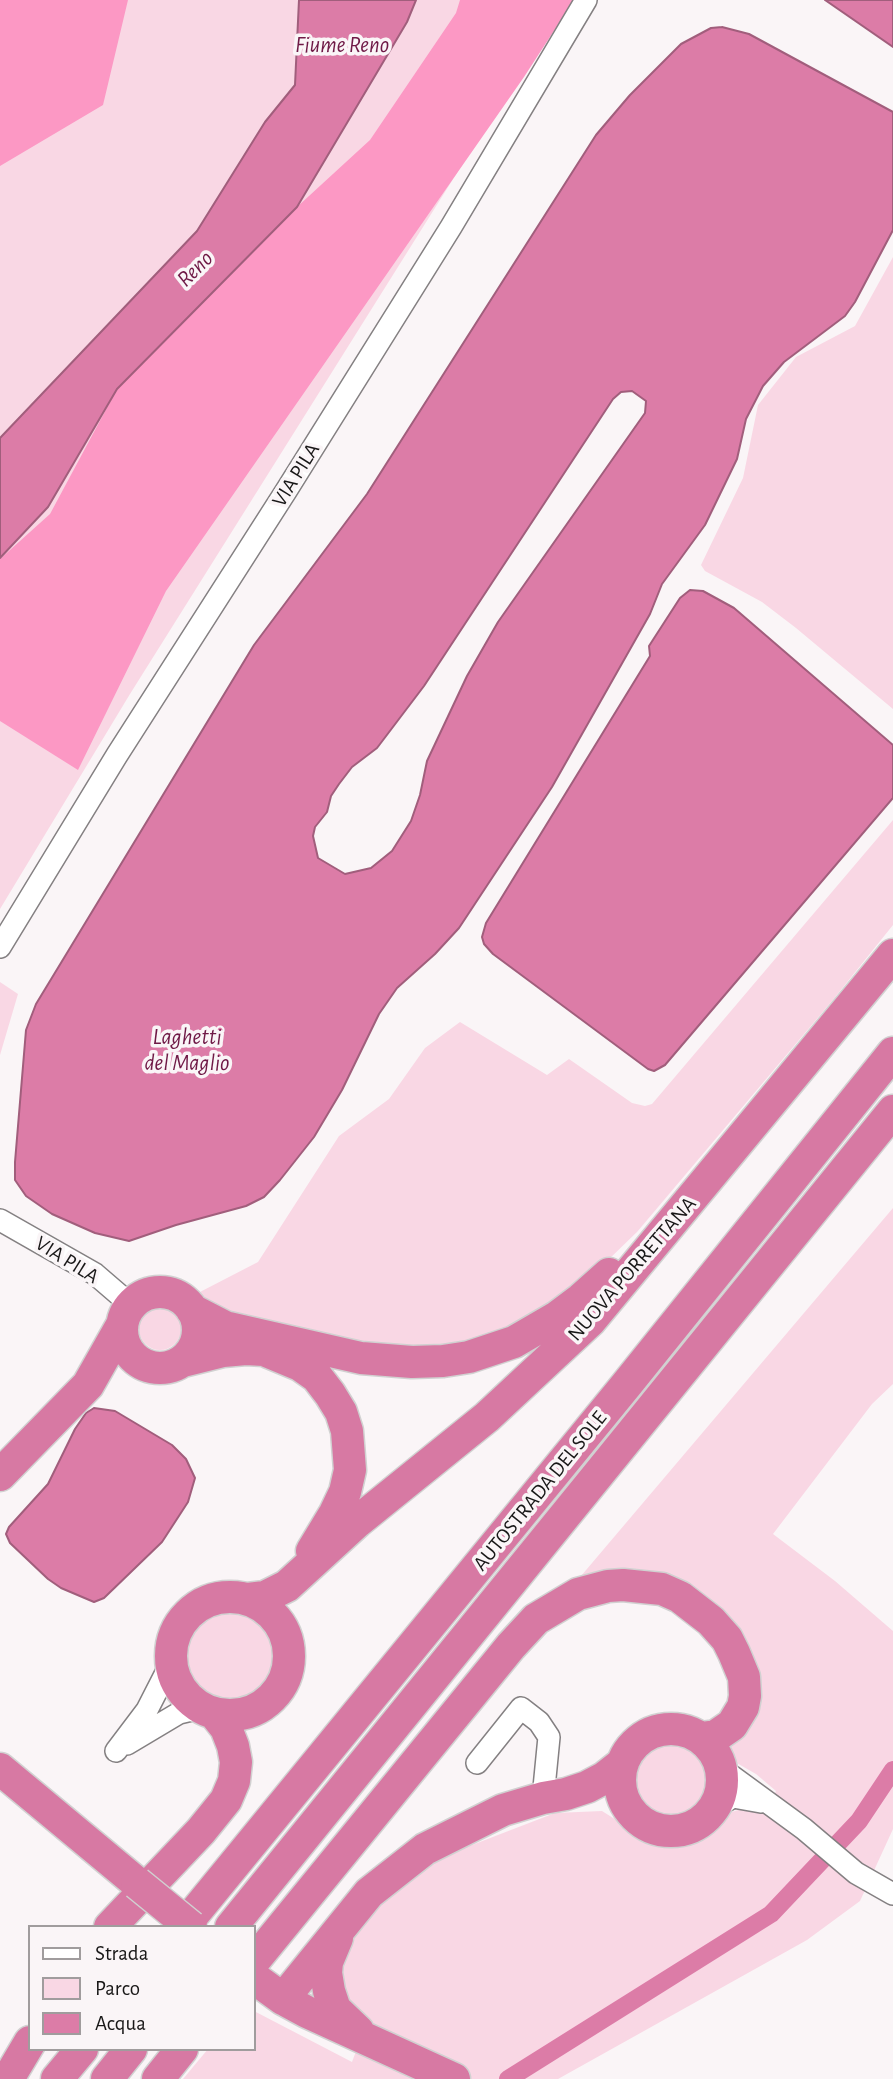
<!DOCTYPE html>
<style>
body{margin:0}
#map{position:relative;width:893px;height:2079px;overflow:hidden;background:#faf5f7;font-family:"Alegreya Sans",sans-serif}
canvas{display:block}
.legend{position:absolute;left:28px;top:1925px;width:228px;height:126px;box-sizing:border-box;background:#faf5f7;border:2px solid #a09c9d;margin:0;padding:9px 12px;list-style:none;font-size:21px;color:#181717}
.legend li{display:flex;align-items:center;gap:14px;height:35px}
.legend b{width:35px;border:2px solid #a09c9d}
</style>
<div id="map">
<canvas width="893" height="2079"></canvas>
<ul class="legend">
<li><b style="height:9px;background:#fff"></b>Strada</li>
<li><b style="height:19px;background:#f9d7e4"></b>Parco</li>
<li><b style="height:19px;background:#dc7ca7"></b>Acqua</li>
</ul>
</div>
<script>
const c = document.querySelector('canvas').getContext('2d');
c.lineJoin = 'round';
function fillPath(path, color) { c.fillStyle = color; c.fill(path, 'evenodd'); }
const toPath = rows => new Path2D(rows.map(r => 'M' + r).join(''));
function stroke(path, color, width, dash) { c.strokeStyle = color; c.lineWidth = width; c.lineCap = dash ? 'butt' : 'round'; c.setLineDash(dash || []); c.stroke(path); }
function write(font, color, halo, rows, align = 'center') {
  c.font = font + ' "Alegreya Sans",sans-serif'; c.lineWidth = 7; c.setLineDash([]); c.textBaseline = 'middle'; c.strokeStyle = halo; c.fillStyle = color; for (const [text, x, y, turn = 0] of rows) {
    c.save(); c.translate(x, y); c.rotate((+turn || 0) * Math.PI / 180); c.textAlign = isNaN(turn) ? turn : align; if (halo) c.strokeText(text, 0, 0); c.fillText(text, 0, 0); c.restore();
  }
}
fillPath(toPath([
 [0,0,568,0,450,184,130,694,0,909],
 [893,257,893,709,796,628,762,602,705,571,701,565,743,478,758,405,796,357,855,326],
 [893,820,893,925,832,1001,637,1232,574,1293,483,1342,408,1352,238,1321,201,1299,198,1293,258,1262,339,1136,389,1099,425,1048,460,1022,547,1075,569,1059,632,1103,645,1106,652,1104],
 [0,982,18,994,0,1055],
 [893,1208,893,1384,872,1404,773,1534,835,1581,893,1631,893,1829,860,1901,807,1940,558,2079,183,2079,208,2049,254,2049,254,2011,352,2062,368,2019,342,1993,340,1950,415,1867,555,1813,602,1811,648,1840,673,1844,695,1837,722,1815,748,1807,765,1812,776,1791,756,1774,735,1762,727,1750,750,1668,629,1572,581,1576],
 '139 1329a21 21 0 1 1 42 0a21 21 0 1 1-42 0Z',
 '185 1657a45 45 0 1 1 90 0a45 45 0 1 1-90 0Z',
 '632 1779a37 37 0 1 1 74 0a37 37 0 1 1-74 0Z'
]), '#f9d7e4');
fillPath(toPath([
 [0,0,128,0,103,105,0,166],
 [460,0,574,0,524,77,166,591,78,770,0,721,0,559,50,514,117,389,297,207,370,140,456,13]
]), '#fc98c4');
const water = toPath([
 [299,0,416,0,407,22,297,207,117,389,48,507,0,558,0,438,197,231,265,122,295,85,299,0],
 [825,0,893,0,893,47,825,0],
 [722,27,749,34,893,112,893,230,855,302,845,316,784,362,763,386,746,419,737,459,705,525,662,584,650,614,552,787,459,928,435,954,397,988,379,1014,342,1090,314,1137,280,1180,264,1197,246,1206,176,1225,129,1241,95,1233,52,1214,26,1196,15,1180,15,1162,26,1030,36,1004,254,645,367,494,596,135,630,95,681,44,711,28,722,27],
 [632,391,646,401,645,413,498,622,467,676,427,761,420,795,411,821,392,851,371,868,345,874,318,858,313,836,315,827,327,812,331,796,339,784,352,767,377,748,424,686,613,399,621,392,632,391],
 [690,590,703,591,734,608,893,745,893,798,665,1065,654,1071,648,1069,493,954,484,944,482,937,486,923,650,656,649,646,680,598,690,590],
 [94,1408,115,1411,172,1445,186,1459,195,1478,188,1502,162,1542,104,1598,94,1602,61,1588,48,1579,10,1543,6,1534,9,1527,48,1484,75,1429,86,1413,94,1408]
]);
fillPath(water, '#dc7ca7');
stroke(water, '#a15e7c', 2);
stroke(toPath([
 [508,2079,771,1914,859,1821,893,1770]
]), '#dc7ca7', 18);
const minor = toPath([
 [0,947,117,755,286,491,451,227,586,0],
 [0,1220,95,1274,131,1305],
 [127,1744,179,1713,200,1708],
 [116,1751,147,1710,170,1665],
 [477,1763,521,1708,539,1722,549,1737,543,1798],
 [722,1769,804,1829,856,1873,893,1894],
 [716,1807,733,1797,761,1802]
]);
const highway = toPath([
 '122 1330a38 38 0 1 1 76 0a38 38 0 1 1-76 0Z',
 [192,1310,225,1327,361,1358,412,1362,443,1361,469,1357,514,1342,557,1317,581,1299,609,1274],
 [183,1361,223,1351,246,1349,264,1350,300,1365,317,1377,330,1394,341,1412,347,1431,350,1470,345,1492,335,1513,312,1551],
 [0,1475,88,1385,122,1325],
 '171 1656a59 59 0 1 1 118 0a59 59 0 1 1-118 0Z',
 [248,1599,265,1597,287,1586,357,1522,487,1417,590,1321,893,955],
 '620 1780a51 51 0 1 1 102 0a51 51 0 1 1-102 0Z',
 [0,1769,137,1883],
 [110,1927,201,1831,226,1800,234,1781,236,1762,233,1746,226,1728,215,1714],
 [183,1927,627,1384,893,1053],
 [231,1927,893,1111],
 [337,1938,327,1962,326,1973,329,1991,335,2009,358,2031],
 [254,1961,511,1646,536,1619,578,1594,608,1586,623,1585,662,1589,680,1597,711,1621,727,1639,734,1653,744,1677,745,1696,743,1707,732,1725,716,1736,701,1738],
 [254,1978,283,1999,307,2012,454,2079],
 [283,1999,369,1893,425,1849,503,1810,543,1798,566,1794,587,1787,604,1778,623,1763],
 [8,2079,30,2042],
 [57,2079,82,2049],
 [107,2079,131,2049],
 [158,2079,182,2049]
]);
stroke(minor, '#848082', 24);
stroke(highway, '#d1d1d1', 35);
stroke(minor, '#fff', 21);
stroke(highway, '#d779a3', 32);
const highwayBridge = toPath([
 [137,1883,191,1927]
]);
stroke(highwayBridge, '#d1d1d1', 35, []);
stroke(highwayBridge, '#d779a3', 32);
write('21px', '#181717', '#faf5f7', [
 ["VIA PILA",296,475,-58],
 ["VIA PILA",67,1260,32],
 ["NUOVA PORRETTANA",632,1269,-49],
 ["AUTOSTRADA DEL SOLE",540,1491,-51]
]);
write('italic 23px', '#6f1946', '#faf5f7', [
 ["Fiume Reno",342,45],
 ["Reno",195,269,-45],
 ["Laghetti",187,1037],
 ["del Maglio",187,1063]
]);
</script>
